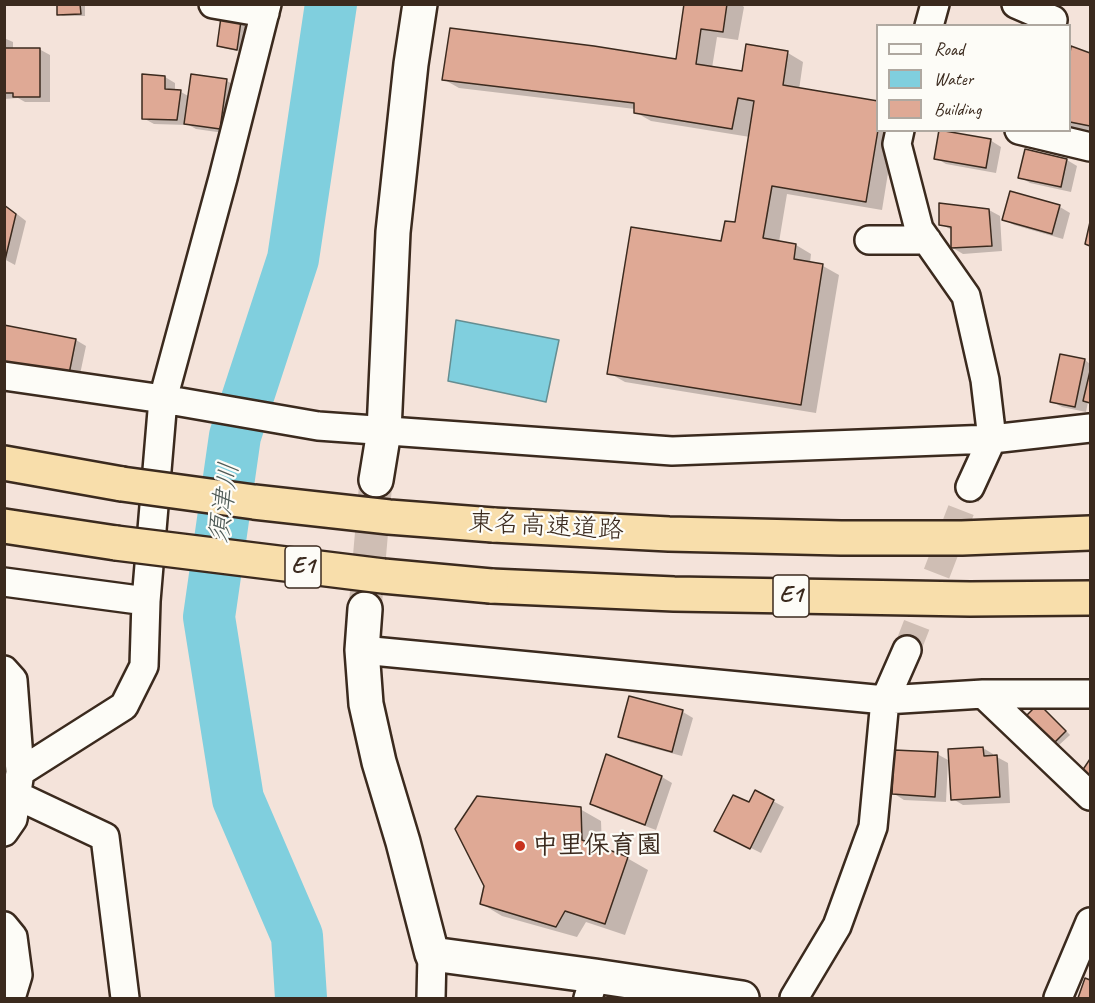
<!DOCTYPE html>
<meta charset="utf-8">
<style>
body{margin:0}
#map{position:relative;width:1095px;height:1003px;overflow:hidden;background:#f4e3da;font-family:Caveat,sans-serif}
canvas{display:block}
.frame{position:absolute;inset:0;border:6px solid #3b2a1e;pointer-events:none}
.legend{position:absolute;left:876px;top:24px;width:195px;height:108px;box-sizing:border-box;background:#fdfcf7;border:2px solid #afa8a0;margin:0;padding:8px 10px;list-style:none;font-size:18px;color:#3b2a1e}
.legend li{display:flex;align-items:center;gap:12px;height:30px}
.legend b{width:30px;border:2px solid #afa8a0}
</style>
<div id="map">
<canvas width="1095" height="1003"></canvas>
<div class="frame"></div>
<ul class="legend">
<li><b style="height:8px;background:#fdfcf7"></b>Road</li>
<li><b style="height:16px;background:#80cfde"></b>Water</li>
<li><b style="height:16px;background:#dfa995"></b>Building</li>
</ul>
</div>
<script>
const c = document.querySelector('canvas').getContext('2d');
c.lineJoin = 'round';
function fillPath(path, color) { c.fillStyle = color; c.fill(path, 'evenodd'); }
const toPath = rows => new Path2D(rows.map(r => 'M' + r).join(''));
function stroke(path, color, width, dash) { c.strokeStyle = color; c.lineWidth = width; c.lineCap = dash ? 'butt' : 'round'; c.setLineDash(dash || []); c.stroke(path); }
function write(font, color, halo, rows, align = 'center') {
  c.font = font + ' Caveat,"Klee One",sans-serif'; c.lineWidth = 4.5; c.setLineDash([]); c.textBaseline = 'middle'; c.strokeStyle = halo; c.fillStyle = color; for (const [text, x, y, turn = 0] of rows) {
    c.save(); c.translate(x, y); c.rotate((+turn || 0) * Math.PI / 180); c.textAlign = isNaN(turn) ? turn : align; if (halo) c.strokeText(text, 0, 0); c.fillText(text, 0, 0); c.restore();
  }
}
const water = toPath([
 [456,320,559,340,546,402,448,381,456,320]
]);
fillPath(water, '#80cfde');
stroke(water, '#648d91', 1.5);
fillPath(toPath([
 [58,4,85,4,85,16,63,16,58,14],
 [686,4,740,4,744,7,738,40,717,37,712,68,743,73,748,46,788,53,803,62,799,90,878,130,895,130,882,210,787,194,779,242,796,245,811,254,810,263,823,266,839,275,816,413,625,382,609,373,723,243,736,224,750,137,651,121,635,112,635,109,459,88,443,79,677,61],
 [241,22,246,25,242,52,223,48,219,46],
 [4,38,13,42,13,50,39,49,50,55,50,102,25,102,18,98,4,99],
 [1072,48,1090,54,1090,131,1070,127,1070,60],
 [165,77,175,83,175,91,181,92,190,97,227,81,237,87,231,134,196,129,187,124,187,125,154,124,143,118],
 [990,140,1001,147,996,173,946,164,936,158],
 [1026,151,1067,160,1077,166,1071,192,1030,183,1020,177],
 [1011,193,1060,207,1070,213,1063,239,1014,225,1003,219],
 [4,204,26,221,15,265,4,259],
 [989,210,1000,216,1002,251,963,254,953,248,952,230,940,224],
 [5,327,76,340,86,346,79,379,4,363],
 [1061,355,1085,360,1090,364,1090,403,1088,402,1086,412,1062,407,1051,401],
 [630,697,683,712,693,718,682,756,630,742,619,736],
 [1042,709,1048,712,1070,735,1059,745,1055,742],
 [983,748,993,754,993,757,997,757,1008,763,1010,803,963,805,953,799],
 [937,754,948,760,946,802,904,800,893,793],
 [607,756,662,777,672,783,656,830,602,810,592,804],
 [756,792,784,807,761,853,727,836,749,804],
 [580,809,601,821,602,849,627,858,648,870,625,935,586,922,577,937,502,916,482,904,485,886]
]), '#0003');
stroke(toPath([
 [301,998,297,936,238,799,209,617,235,436,293,259,331,4]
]), '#80cfde', 52);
const building = toPath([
 [57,4,80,4,81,14,57,15,57,4],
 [684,4,727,4,723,32,701,29,696,64,742,71,746,44,788,51,783,85,878,101,878,130,866,202,772,186,763,238,796,244,794,259,823,264,801,405,607,374,631,227,721,241,725,221,735,222,754,101,738,98,732,129,634,113,634,103,442,80,450,28,594,46,676,59,684,4],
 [221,17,241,21,237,50,217,46,221,17],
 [1071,46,1090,53,1090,126,1070,122,1070,53,1071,46],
 [4,48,40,48,40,97,13,97,13,93,4,93,4,48],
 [142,74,165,76,165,89,181,90,177,120,142,119,142,74],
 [191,74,227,79,220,129,184,124,191,74],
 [939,130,991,139,986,168,934,159,939,130],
 [1025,149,1067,159,1061,187,1018,178,1025,149],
 [1010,191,1060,205,1052,234,1002,220,1010,191],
 [939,203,989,209,992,246,951,248,951,227,939,225,939,203],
 [4,205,16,214,5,260,4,260,4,205],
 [1090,222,1090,246,1085,244,1090,222],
 [4,325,76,339,69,374,4,362,4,325],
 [1060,354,1085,359,1075,407,1050,402,1060,354],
 [1090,371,1090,403,1083,401,1090,371],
 [629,696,683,710,672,752,618,737,629,696],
 [1035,707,1043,708,1066,731,1054,743,1026,716,1035,707],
 [983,747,984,756,997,755,1000,797,951,800,948,749,983,747],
 [894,750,938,752,935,797,892,794,894,750],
 [606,754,662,776,645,825,590,804,606,754],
 [1090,759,1090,778,1082,771,1090,759],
 [755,790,774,800,750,849,714,831,733,795,749,802,755,790],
 [477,796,581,807,582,840,628,857,605,924,565,911,556,927,480,904,484,886,455,829,477,796],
 [1085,978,1090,980,1090,998,1078,998,1085,978]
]);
fillPath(building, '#dfa995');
stroke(building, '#3b2a1e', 1.5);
stroke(toPath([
 [907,650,970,487]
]), '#cfbeb4', 27, [27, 14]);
stroke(toPath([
 [365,609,376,480]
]), '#cfbeb4', 33, [33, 16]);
const minor = toPath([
 [213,4,265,13],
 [1016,4,1053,20],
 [929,26,935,4],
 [900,130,897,144,919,229,966,296,985,380,992,439,970,487],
 [1019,130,1090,147],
 [869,240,927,240],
 [4,376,163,399,318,426,672,451,992,439,1090,428],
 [4,582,146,601],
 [362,650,885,700,983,694,1090,694],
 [4,670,13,680,20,772,13,819,4,832],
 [983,694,1090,796],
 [20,772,124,706,144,666,146,601,163,399,223,178,267,4],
 [16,795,105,837,125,998],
 [4,926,13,937,18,975,11,998],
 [431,998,432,954],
 [588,998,595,976],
 [794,998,837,926,873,827,885,700,907,650],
 [1058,998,1090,922]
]);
const tertiary = toPath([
 [376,480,384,431,393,232,411,64,420,4],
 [365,609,362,650,366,704,379,762,403,842,432,954,595,976,742,998]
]);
const motorway = toPath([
 [4,463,122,484],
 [493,525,669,534,841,538,962,538,1090,533],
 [4,526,116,543],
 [491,586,674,594,970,599,1090,598]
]);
stroke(minor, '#3b2a1e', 32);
stroke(tertiary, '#3b2a1e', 38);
stroke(motorway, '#3b2a1e', 38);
stroke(minor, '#fdfcf7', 27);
stroke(tertiary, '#fdfcf7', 33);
stroke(motorway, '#f8deab', 33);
const motorwayBridge = toPath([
 [122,484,254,502,389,517,493,525],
 [116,543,383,576,491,586]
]);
stroke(motorwayBridge, '#3b2a1e', 38, []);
stroke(motorwayBridge, '#f8deab', 33);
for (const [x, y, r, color] of [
 [520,846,6,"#c8321e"]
]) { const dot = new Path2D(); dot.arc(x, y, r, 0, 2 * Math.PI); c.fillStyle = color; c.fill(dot); stroke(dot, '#fdfcf7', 2); }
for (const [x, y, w] of [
 [303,567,36],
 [791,596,36]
]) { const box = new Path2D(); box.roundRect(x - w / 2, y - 21, w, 42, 4.5); c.fillStyle = '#fdfcf7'; c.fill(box); stroke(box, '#3b2a1e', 1.5); }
write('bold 24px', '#3b2a1e', null, [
 ["E1",303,567],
 ["E1",791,596]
]);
write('26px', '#3b2a1e', '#fdfcf7', [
 ["東名高速道路",546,527,3]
]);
write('bold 26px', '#3b2a1e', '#fdfcf7', [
 ["中里保育園",532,846]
], 'left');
write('italic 27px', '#505c58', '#fdfcf7', [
 ["須津川",225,503,-82]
]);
</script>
